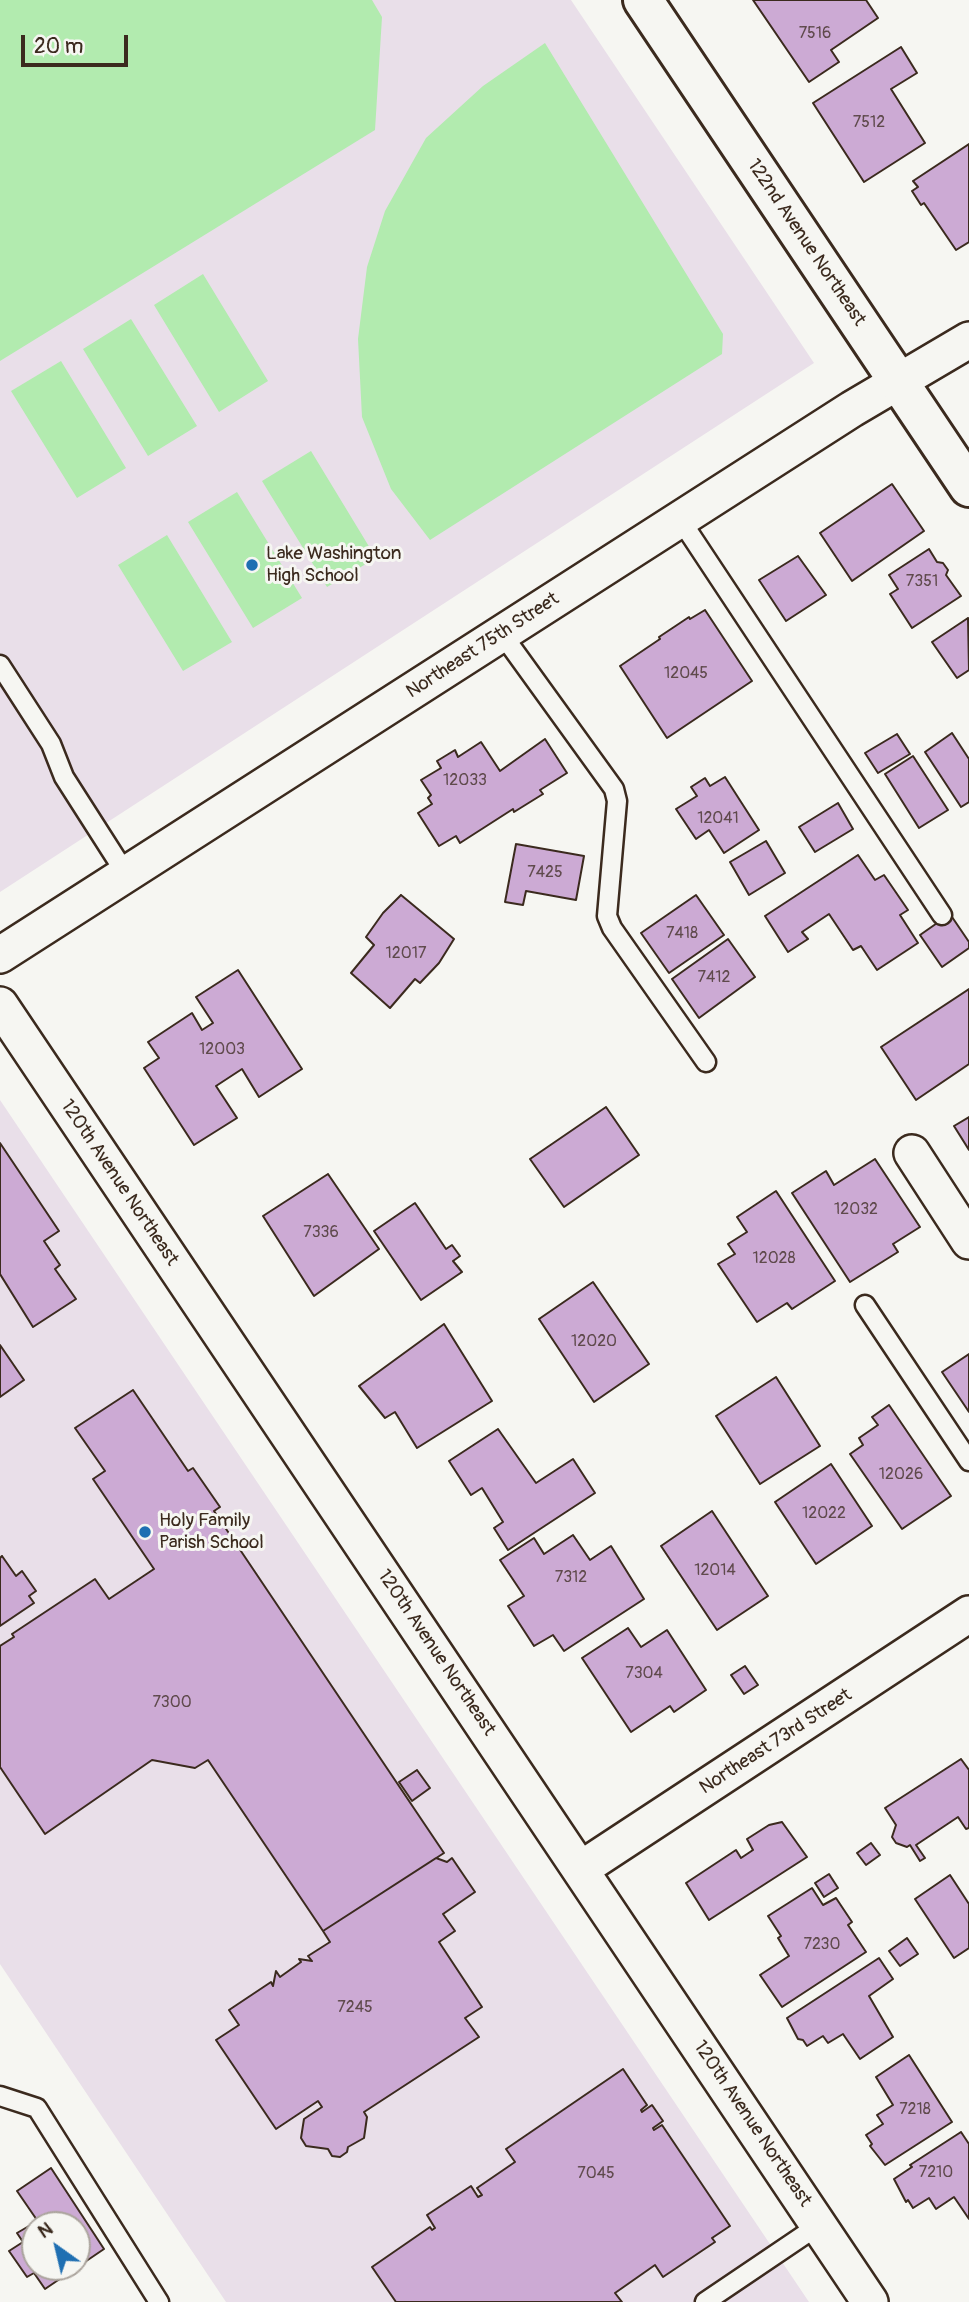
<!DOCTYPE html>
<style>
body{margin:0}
#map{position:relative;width:969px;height:2302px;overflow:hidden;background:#f6f6f2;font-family:Pangolin,sans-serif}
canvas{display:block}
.north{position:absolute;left:21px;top:2211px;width:70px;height:70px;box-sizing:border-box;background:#f6f6f2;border:2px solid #aba49d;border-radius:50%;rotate:326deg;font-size:19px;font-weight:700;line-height:28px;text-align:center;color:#3b2a1e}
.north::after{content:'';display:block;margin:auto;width:24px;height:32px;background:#1f6fb2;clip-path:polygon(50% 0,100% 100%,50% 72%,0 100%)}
.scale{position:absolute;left:21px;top:35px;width:107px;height:32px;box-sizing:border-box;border:4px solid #3b2a1e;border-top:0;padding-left:9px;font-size:21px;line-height:24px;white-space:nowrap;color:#3b2a1e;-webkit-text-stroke:5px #f6f6f2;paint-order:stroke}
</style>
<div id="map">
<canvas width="969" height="2302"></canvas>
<div class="north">N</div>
<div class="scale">20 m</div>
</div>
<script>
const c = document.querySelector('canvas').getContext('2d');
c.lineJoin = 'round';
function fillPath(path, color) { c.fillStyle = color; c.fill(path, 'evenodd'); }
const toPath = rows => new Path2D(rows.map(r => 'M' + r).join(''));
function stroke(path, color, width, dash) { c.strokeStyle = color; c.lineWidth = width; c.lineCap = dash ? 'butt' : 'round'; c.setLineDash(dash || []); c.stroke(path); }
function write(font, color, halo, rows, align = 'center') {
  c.font = font + ' Pangolin,sans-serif'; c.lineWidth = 6; c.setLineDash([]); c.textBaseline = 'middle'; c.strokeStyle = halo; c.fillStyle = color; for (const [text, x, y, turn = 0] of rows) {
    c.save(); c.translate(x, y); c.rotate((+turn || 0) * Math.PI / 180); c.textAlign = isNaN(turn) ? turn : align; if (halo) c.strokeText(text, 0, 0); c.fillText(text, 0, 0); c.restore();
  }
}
fillPath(toPath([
 [0,0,571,0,814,363,0,892],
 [0,1100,809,2302,226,2302,0,1964]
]), '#e9dfe9');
fillPath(toPath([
 [0,0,372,0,382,17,375,130,0,361],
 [545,43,723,334,722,354,430,540,391,489,362,417,358,339,367,267,385,211,426,138,483,86],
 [203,274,268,381,219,412,154,305],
 [131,319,197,426,148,456,83,349],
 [61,361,126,468,77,498,11,391],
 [311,451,376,558,327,587,262,481],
 [237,492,302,598,253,628,188,522],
 [167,535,232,642,183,671,118,565]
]), '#b2ebaf');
const building = toPath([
 [753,0,866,0,878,18,831,50,839,62,809,82,753,0],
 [901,47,917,73,891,89,925,143,864,182,813,103,901,47],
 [969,144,969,242,956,250,924,203,921,205,912,191,918,187,913,181,969,144],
 [892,484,924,531,852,581,820,533,892,484],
 [929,549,937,562,943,563,948,570,946,575,961,596,912,628,890,594,898,589,889,575,929,549],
 [798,556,826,595,786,621,759,580,798,556],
 [705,610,752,681,667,738,620,666,660,639,659,637,689,617,690,619,705,610],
 [968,618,969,670,957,678,932,642,968,618],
 [952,733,969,759,969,802,961,807,925,752,952,733],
 [897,734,910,754,878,773,865,753,897,734],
 [545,739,567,773,540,790,543,794,514,812,513,809,460,843,456,836,439,846,418,813,432,804,428,798,431,795,421,780,441,768,437,761,455,750,458,757,481,742,500,771,545,739],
 [913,756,948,810,919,828,885,774,913,756],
 [725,777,759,830,724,853,709,830,696,839,676,809,697,796,691,787,705,778,710,786,725,777],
 [838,803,853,829,815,852,799,827,838,803],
 [766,841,785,873,749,895,730,862,766,841],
 [516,844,584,856,576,900,526,891,523,905,505,902,516,844],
 [858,855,875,880,884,875,908,910,900,915,918,943,877,970,861,946,853,950,829,914,802,932,808,939,788,952,765,916,858,855],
 [401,895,454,939,439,963,420,983,415,979,390,1008,351,973,374,945,366,937,383,913,401,895],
 [696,895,724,935,669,973,641,933,696,895],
 [950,914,969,942,969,948,942,967,920,935,950,914],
 [728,939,755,977,699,1018,672,979,728,939],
 [238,970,302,1069,259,1097,242,1069,216,1086,237,1118,194,1145,144,1068,159,1058,148,1042,192,1013,202,1030,213,1023,196,997,238,970],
 [969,989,969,1064,916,1100,881,1047,969,989],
 [606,1107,639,1155,564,1207,530,1159,606,1107],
 [969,1117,969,1150,954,1126,969,1117],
 [0,1143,59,1231,44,1241,60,1265,55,1269,76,1299,33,1327,0,1274,0,1143],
 [875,1159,920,1227,893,1244,898,1252,850,1282,792,1193,826,1171,834,1185,875,1159],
 [328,1174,379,1249,314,1296,263,1216,328,1174],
 [776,1191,835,1281,792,1309,787,1303,757,1322,718,1264,735,1254,728,1244,747,1232,737,1217,776,1191],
 [415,1203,446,1249,452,1245,460,1256,453,1261,462,1272,421,1300,374,1231,415,1203],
 [593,1282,649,1364,594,1402,539,1319,593,1282],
 [444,1324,492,1401,417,1448,395,1412,385,1418,359,1386,444,1324],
 [0,1345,24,1380,0,1397,0,1345],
 [969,1354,969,1412,942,1372,969,1354],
 [776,1377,820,1446,760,1484,716,1416,776,1377],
 [133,1390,188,1471,193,1468,220,1507,214,1511,444,1853,323,1931,208,1760,195,1768,152,1760,45,1834,0,1767,0,1646,14,1637,12,1634,95,1579,109,1599,154,1569,93,1479,105,1471,75,1428,133,1390],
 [889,1405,951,1496,902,1529,850,1454,863,1445,859,1438,878,1425,872,1417,889,1405],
 [498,1429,536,1483,573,1459,595,1493,508,1550,494,1528,503,1522,482,1488,471,1495,449,1461,498,1429],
 [831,1464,872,1526,816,1564,775,1502,831,1464],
 [712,1511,768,1596,717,1630,661,1546,712,1511],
 [573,1535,590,1560,611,1546,644,1599,564,1651,553,1635,534,1646,508,1606,524,1596,500,1560,534,1538,544,1554,573,1535],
 [2,1556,16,1576,22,1571,36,1591,29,1596,34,1603,0,1626,0,1558,2,1556],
 [628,1628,641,1647,667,1630,706,1690,674,1712,670,1706,631,1732,582,1658,628,1628],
 [745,1666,758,1685,744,1694,731,1675,745,1666],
 [961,1759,969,1770,969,1828,966,1829,958,1817,916,1845,925,1858,920,1861,910,1845,907,1847,896,1843,892,1837,896,1825,885,1808,961,1759],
 [417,1770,430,1788,412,1801,399,1782,417,1770],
 [782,1822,807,1857,709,1920,686,1883,736,1850,741,1858,753,1850,747,1839,769,1825,782,1822],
 [871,1843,880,1855,866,1865,857,1853,871,1843],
 [436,1858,447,1862,452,1858,475,1892,443,1914,455,1931,439,1942,482,2007,465,2018,479,2037,364,2112,367,2117,364,2138,348,2147,347,2152,340,2157,332,2156,328,2149,306,2146,301,2138,304,2119,322,2107,318,2101,276,2129,216,2040,239,2025,229,2010,271,1982,273,1986,276,1971,280,1977,301,1962,299,1959,312,1961,308,1956,330,1942,323,1931,436,1858],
 [829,1874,838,1888,824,1897,815,1883,829,1874],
 [950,1875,969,1904,969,1948,954,1958,915,1899,950,1875],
 [812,1888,823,1905,836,1898,852,1922,848,1925,866,1952,782,2007,760,1975,789,1956,778,1938,781,1936,768,1916,812,1888],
 [907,1938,918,1954,900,1966,889,1951,907,1938],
 [879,1958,893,1979,869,1996,893,2037,860,2059,843,2034,828,2043,823,2036,807,2046,803,2040,798,2039,787,2018,879,1958],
 [909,2055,952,2122,885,2165,870,2146,872,2144,866,2135,883,2124,877,2115,893,2105,876,2077,909,2055],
 [623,2069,647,2105,641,2110,642,2112,652,2105,663,2121,653,2128,654,2130,662,2125,730,2226,712,2238,715,2242,663,2277,655,2265,615,2293,622,2302,396,2302,372,2267,430,2227,432,2230,435,2228,427,2215,471,2186,478,2197,482,2195,477,2188,515,2162,506,2149,623,2069],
 [961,2132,969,2144,969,2219,954,2197,936,2209,929,2198,913,2208,908,2200,906,2202,894,2179,912,2167,910,2165,961,2132],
 [51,2168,104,2249,45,2289,34,2273,27,2277,9,2251,23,2242,17,2233,29,2226,31,2229,35,2226,35,2267,77,2267,77,2225,37,2225,39,2223,17,2191,51,2168]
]);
fillPath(building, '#ccaad4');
stroke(building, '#3b2a1e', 2);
const service = toPath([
 [680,519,942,915],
 [502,634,614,789,617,801,607,916,612,928,706,1062],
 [0,665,51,744,64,777,126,874],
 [865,1305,969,1461],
 [0,2096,37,2108,159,2302],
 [705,2302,819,2225]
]);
const minor = toPath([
 [0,955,852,409,969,340],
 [0,1005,870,2302],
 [912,1153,969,1241],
 [581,1869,969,1614]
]);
const tertiary = toPath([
 [643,0,969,487]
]);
stroke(service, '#3b2a1e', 23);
stroke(minor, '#3b2a1e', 40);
stroke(tertiary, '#3b2a1e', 44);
stroke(service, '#f6f6f2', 18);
stroke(minor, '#f6f6f2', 35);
stroke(tertiary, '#f6f6f2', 38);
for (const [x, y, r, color] of [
 [252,565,7,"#1f6fb2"],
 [145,1532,7,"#1f6fb2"]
]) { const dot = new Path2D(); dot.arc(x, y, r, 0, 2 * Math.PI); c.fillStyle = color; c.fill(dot); stroke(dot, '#f6f6f2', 2.5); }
write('16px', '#5f4a4c', null, [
 ["7516",815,34],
 ["7512",869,123],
 ["7351",922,582],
 ["12045",686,674],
 ["12033",465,781],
 ["12041",718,819],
 ["7425",545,873],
 ["7418",682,934],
 ["12017",406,954],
 ["7412",714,978],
 ["12003",222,1050],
 ["12032",856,1210],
 ["7336",321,1233],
 ["12028",774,1259],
 ["12020",594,1342],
 ["12026",901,1475],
 ["12022",824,1514],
 ["12014",715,1571],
 ["7312",571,1578],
 ["7304",644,1674],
 ["7300",172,1703],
 ["7230",822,1945],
 ["7245",355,2008],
 ["7218",915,2110],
 ["7210",936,2173],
 ["7045",596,2174]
]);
write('19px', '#3b2a1e', '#f6f6f2', [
 ["122nd Avenue Northeast",806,243,56],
 ["Northeast 75th Street",483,646,-33],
 ["120th Avenue Northeast",119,1183,56],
 ["120th Avenue Northeast",436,1653,56],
 ["Northeast 73rd Street",776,1742,-33],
 ["120th Avenue Northeast",752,2124,56]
]);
write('19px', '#3b2a1e', '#f6f6f2', [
 ["Lake Washington",266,554],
 ["High School",266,576],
 ["Holy Family",159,1521],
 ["Parish School",159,1543]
], 'left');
</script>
